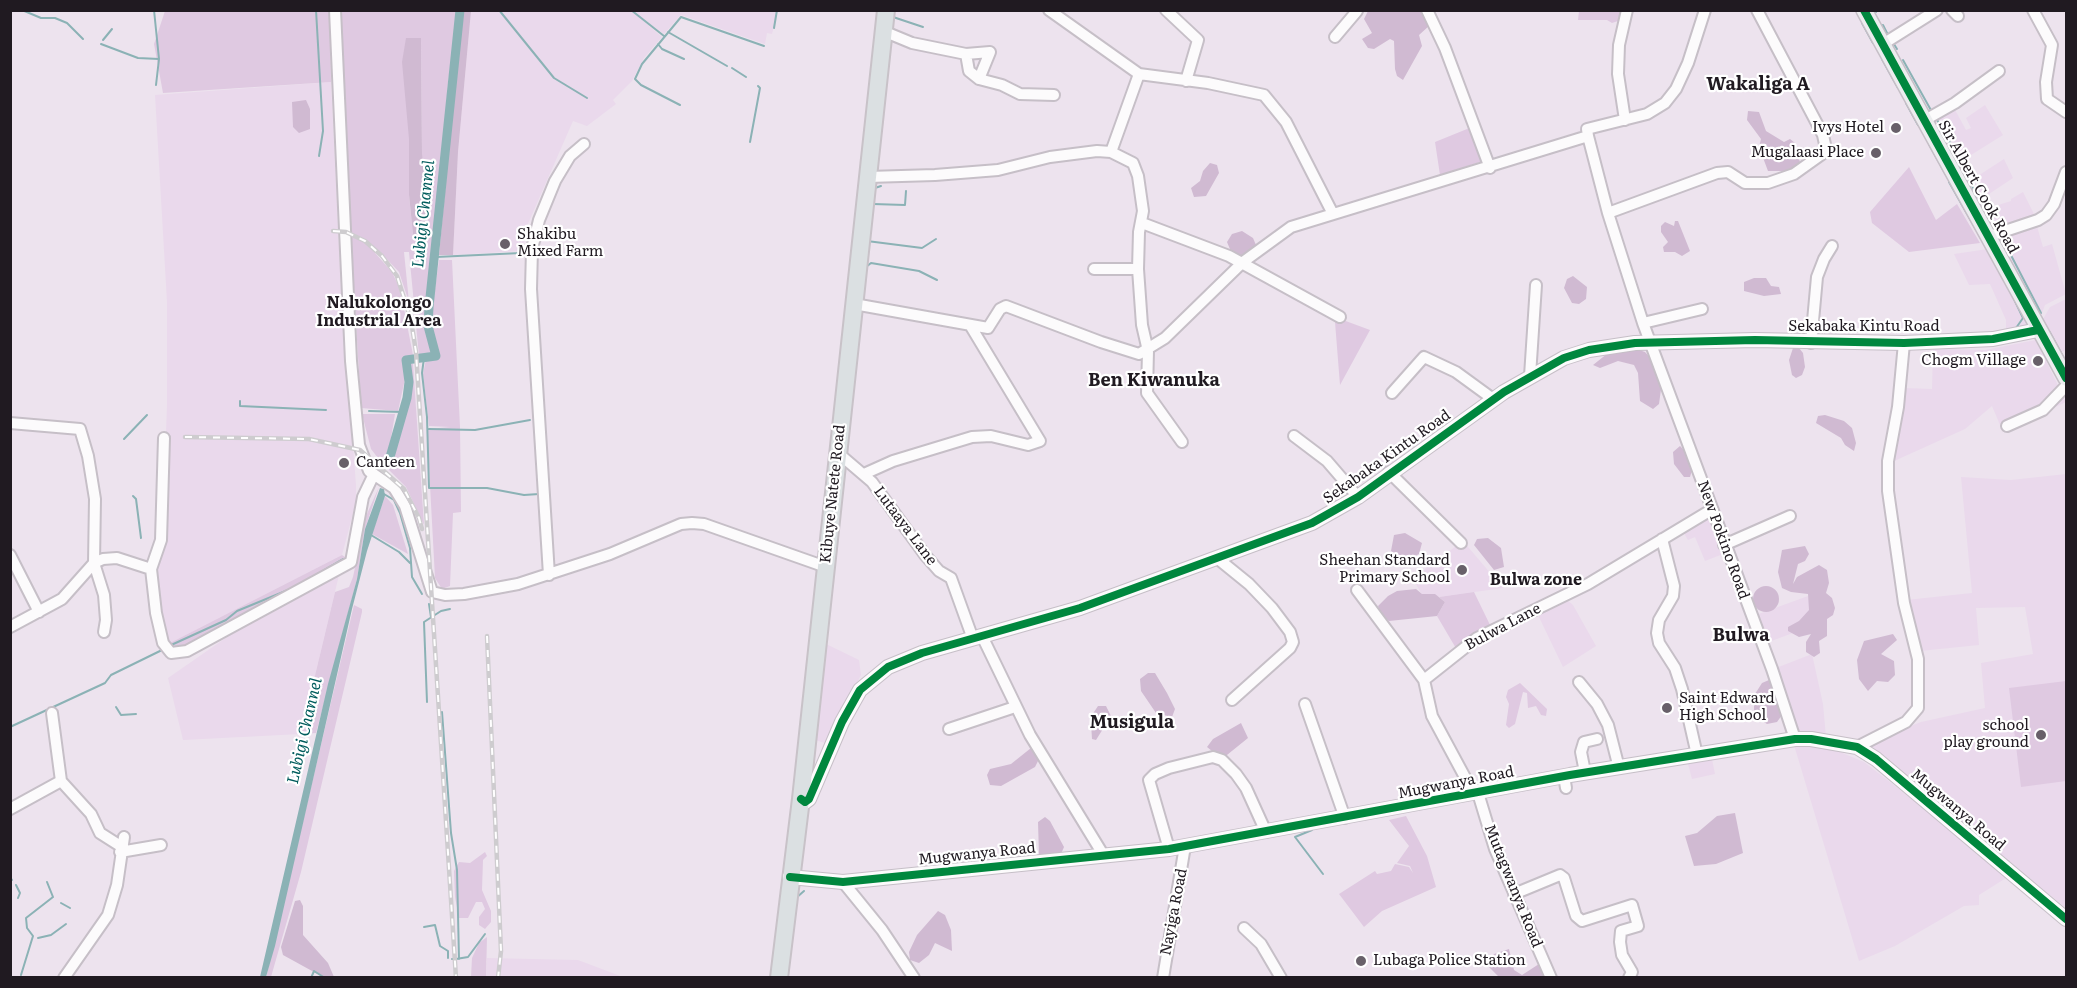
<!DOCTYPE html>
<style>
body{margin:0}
#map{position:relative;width:2077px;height:988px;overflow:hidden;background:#ede3ee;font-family:Literata,serif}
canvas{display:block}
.frame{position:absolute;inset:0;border:12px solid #201a21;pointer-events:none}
</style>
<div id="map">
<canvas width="2077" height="988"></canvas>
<div class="frame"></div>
</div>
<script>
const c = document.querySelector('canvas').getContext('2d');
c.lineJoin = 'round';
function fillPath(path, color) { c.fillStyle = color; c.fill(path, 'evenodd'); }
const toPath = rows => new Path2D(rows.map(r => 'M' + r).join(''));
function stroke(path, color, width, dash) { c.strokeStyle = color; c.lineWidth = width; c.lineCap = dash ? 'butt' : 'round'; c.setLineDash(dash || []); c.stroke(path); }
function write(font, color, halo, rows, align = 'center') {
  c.font = font + ' Literata,serif'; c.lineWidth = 4.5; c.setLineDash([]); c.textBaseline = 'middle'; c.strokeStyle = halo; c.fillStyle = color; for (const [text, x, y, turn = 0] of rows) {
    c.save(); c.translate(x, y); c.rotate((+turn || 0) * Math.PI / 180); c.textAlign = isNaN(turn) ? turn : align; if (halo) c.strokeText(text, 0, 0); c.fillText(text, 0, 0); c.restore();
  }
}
fillPath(toPath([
 [471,11,632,11,632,10,778,11,772,34,767,33,765,44,681,15,664,34,632,11,662,37,644,58,632,81,613,100,616,104,587,126,573,121,527,226,522,251,453,255,458,152],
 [331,82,341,288,356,485,356,502,342,555,168,644,159,618,155,563,162,553,167,404,167,302,155,95],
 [1985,105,2003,135,1963,160,1939,118,1954,108,1966,130,1971,128,1966,118],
 [2004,159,2013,178,1977,202,1967,183],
 [2023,192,2036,218,1996,231,1982,210,2011,201,2011,199],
 [2036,223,2043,247,2052,244,2066,294,2045,305,2040,318,1998,234],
 [1988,249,2026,322,2026,329,2006,337,2006,320,1990,284,1969,285,1954,254],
 [2066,299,2066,350,2059,353,2042,321,2050,307],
 [2036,340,2066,402,2003,432,1992,406,1965,429,1892,462,1904,388,1932,389,1933,349,1985,350],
 [2066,474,2066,908,1869,748,1885,736,1921,722,1985,708,1981,663,2033,654,2025,607,1976,608,1979,645,1920,651,1906,600,1972,593,1961,477,2011,480],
 [1709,516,1723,554,1705,561,1695,537,1688,540,1682,530],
 [1463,541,1503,588,1424,599,1413,578],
 [339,575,301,734,183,740,168,678,230,635],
 [1808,596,1817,624,1766,643,1756,615],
 [1566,599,1573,605,1596,646,1563,667,1537,613],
 [822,642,859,660,861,675,825,743,815,740],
 [1812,654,1823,704,1826,737,1796,734,1776,668],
 [1794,745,1828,747,1864,762,1934,816,2006,878,1979,895,1979,905,1964,906,1895,946,1859,961],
 [1712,759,1715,774,1692,779,1688,764],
 [487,958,578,960,623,977,486,978]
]), '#ead9ec');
fillPath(toPath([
 [452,10,457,12,448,83,435,250,426,324,433,353,419,356,409,252,404,252,409,302,399,272,381,253,375,253,392,272,400,289,413,355,404,357,405,379,398,411,361,408,338,11],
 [421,38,422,154,413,235,409,195,409,139],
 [165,11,330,11,331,82,163,93,154,44],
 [1579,11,1623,11,1618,21,1612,23,1607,20,1578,20],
 [1472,127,1483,161,1440,175,1435,142],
 [1909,167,1936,220,1957,204,1980,243,1909,252,1872,223,1870,212],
 [439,260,452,260,460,427,461,512,453,513,450,586,442,589,435,578,427,429,450,427,429,426,423,374,426,359,438,356,430,325],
 [1343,320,1370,330,1340,385,1335,322],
 [409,364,413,364,424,525,406,487,389,470,411,387],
 [362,414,395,414,389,450,381,462,371,449],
 [379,487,365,529,357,579,316,733,301,734,335,592,349,587,353,577,366,516],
 [385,496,393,505,408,554,372,534],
 [342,555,345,557,343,563,191,645,172,649,168,644],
 [1474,592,1491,627,1457,650,1437,616,1445,602,1439,597],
 [354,605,362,609,362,612,301,872,271,977,266,978],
 [2066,681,2066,781,2021,787,2009,688],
 [1520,683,1547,709,1546,716,1541,715,1536,706,1528,708,1527,693,1523,692,1515,724,1509,728,1506,725,1509,704,1506,697,1508,690],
 [1406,816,1427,856,1436,887,1382,911,1364,927,1339,894,1375,871,1377,874,1391,871,1395,864,1409,867,1413,873,1410,866,1397,863,1409,846,1389,820],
 [485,852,487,856,483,860,482,890,491,911,491,922,485,929,479,925,479,917,485,909,482,902,476,902,468,918,459,918,455,897,454,871,459,862,470,863],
 [487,937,486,977,471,977,472,958,479,943]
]), '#dfc9e1');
fillPath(toPath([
 [462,11,471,11,458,152,453,255,439,255],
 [1368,11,1424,12,1429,26,1419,35,1422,46,1403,80,1397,76,1395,69,1394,41,1390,39,1374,49,1368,48,1362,39,1372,33,1364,19],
 [406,38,421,38,422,154,429,215,421,236,413,235,409,195,409,139,402,62],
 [306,100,310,109,310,129,299,133,293,127,292,102],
 [1748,111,1759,112,1766,131,1784,142,1790,139,1795,143,1802,170,1796,176,1784,171,1768,171,1759,147,1761,139,1747,120],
 [1210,163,1217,165,1219,173,1206,196,1194,197,1191,188,1200,181,1203,171],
 [1675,221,1678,221,1690,251,1682,256,1675,252,1664,252,1663,247,1668,242,1661,232,1661,226,1665,222,1674,226],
 [1242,231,1253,238,1256,245,1240,259,1232,254,1227,242,1232,234],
 [1573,276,1587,287,1586,299,1579,304,1572,303,1564,288,1567,279],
 [1754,278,1766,278,1771,286,1779,287,1781,294,1764,296,1744,291,1744,282],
 [1633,348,1645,352,1655,363,1662,382,1659,404,1653,409,1640,401,1638,373,1634,365,1618,361,1600,368,1593,365,1608,353],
 [1793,348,1799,348,1803,353,1805,367,1802,375,1796,378,1792,375,1789,360],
 [1825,415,1844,421,1852,428,1856,443,1854,451,1845,445,1841,438,1816,423,1818,416],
 [1680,446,1686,452,1692,470,1690,477,1684,477,1674,464,1673,452],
 [1405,533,1422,543,1419,554,1401,563,1391,551,1394,535],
 [1488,538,1501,548,1504,567,1494,570,1474,545,1477,539],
 [1805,546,1809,554,1805,561,1798,564,1793,584,1797,577,1819,565,1827,570,1829,583,1826,593,1832,598,1835,608,1833,615,1827,619,1827,636,1819,641,1820,653,1814,657,1806,652,1806,642,1811,634,1799,637,1788,631,1788,627,1799,621,1809,610,1808,594,1791,592,1782,588,1778,572,1782,550],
 '1753 599a13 13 0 1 1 26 0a13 13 0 1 1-26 0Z',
 [1416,589,1422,594,1435,594,1445,602,1437,616,1389,621,1381,615,1378,606,1388,596,1397,591],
 [1893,634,1897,640,1881,654,1894,661,1895,675,1888,682,1877,681,1868,691,1859,679,1857,660,1864,641],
 [1148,673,1155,673,1167,693,1175,709,1172,717,1156,713,1141,691,1140,679],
 [1769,680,1782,715,1777,722,1767,724,1754,716,1754,703,1755,694,1762,683],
 [1098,706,1106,706,1111,716,1096,740,1092,739,1091,723,1092,715],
 [1241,723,1248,738,1222,759,1207,747,1213,739],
 [1031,748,1039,759,1035,767,1001,786,990,785,987,775,990,769,1011,764],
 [1735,813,1743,853,1716,864,1694,866,1685,836,1697,833,1717,816],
 [1045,817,1050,821,1064,847,1061,854,1039,855,1038,822],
 [300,900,303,906,303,935,328,963,334,977,340,977,323,977,283,955,281,947,295,901],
 [938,911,945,915,951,930,952,951,935,943,929,955,919,963,910,960,909,952,917,935],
 [1509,949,1514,970,1522,975,1539,964,1545,977,1499,977,1488,966,1494,954]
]), '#d0bad2');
fillPath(toPath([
 [380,488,384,489,385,496,367,551,352,609,275,946,266,977,260,977,328,684,357,579,365,529]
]), '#8bb2b5');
stroke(toPath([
 [22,10,41,18,55,18,67,23,83,39],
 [316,10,323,131,319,156],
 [499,10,554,78,587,98],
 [631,10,664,36],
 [1875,10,1876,12],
 [893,17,923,27],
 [1862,23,1873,43],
 [1883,25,1889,37],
 [774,28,777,10],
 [668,32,727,66],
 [103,40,112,29],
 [1892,41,1897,49],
 [101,44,138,58,159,59,154,10],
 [658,44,662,49,684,59],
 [1882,59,1898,88],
 [1903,60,1932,112],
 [732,68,746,77],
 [156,85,159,59],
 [1906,103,1918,125],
 [680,105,641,85,635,79,642,64,681,17,764,46],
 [1936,118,1962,164],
 [750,142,760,88,758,86],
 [1929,144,1946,175],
 [1964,171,1976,193],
 [1949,182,1982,240],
 [875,188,881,186],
 [1980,199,1996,226],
 [873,204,905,205,906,191],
 [2001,236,2041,313],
 [867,241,922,248,936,239],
 [436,257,521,253],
 [866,267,871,263,919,271,937,280],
 [2014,299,2023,318,2016,328],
 [2049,331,2066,362],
 [424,358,422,373,427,417,429,488,487,488,524,495,539,494],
 [240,401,240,406,326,410],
 [369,411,402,412],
 [429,429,475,430,530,420],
 [124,439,147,415],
 [384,494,394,500,400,513,410,548,412,577,422,594],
 [133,496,136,499,141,538],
 [371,535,399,552,410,563],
 [1723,553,1728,566],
 [314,576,343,559],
 [429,604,431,617],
 [169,646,226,620,237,611,288,590],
 [427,702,424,622,441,611,450,609],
 [116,707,121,715,136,714],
 [442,712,451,833,457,870,459,959],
 [10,727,105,683,111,675,162,650],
 [1312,830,1295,837,1323,874],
 [10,877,12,880],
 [16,885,20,893,18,898],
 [796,898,804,891],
 [61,903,70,908],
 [424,927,435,925,440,946,448,951,448,958],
 [38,938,51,935,66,924],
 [452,959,454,959],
 [456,959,468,957,485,934],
 [21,975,33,936,27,928,26,918,53,897,47,882],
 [311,978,314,971,325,978]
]), '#8bb2b5', 2);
stroke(toPath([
 [388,464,407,398,409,382,406,360,436,356,428,326,429,307,460,10]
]), '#8bb2b5', 9);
const minor = toPath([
 [335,10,351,361,359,445,369,471,394,488,405,506,432,592,445,595,464,594,518,584,610,554,681,524,692,523,704,524,826,567],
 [1049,10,1139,74,1208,83,1264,95,1286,122,1333,214],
 [1166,10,1198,40,1186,81],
 [1427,10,1445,48,1490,168],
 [1705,10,1688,63,1676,89,1665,103,1647,114,1587,129,1588,136,1608,213,1643,323,1772,669,1795,739],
 [1952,10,1958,16],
 [2033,10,2052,45,2046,82,2047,99,2066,112],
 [883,31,912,43,966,54,990,52,979,79,969,71,966,54],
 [1335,37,1357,11],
 [1883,44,1937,10],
 [979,79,1002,85,1020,94,1054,95],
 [1625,120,1618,74,1619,45,1627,10],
 [1925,120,1955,103,1999,71],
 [1111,152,1139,74],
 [868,177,935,175,998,170,1050,157,1097,151,1111,152,1133,163,1138,176,1143,211,1139,232,1138,269,1142,325,1148,351,1147,393,1182,442],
 [1608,213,1717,173,1728,172,1745,183,1768,183,1794,174,1822,154,1826,149,1823,135,1757,10],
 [1142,223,1229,256,1340,317],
 [1990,236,2038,220,2046,215,2054,204,2066,172],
 [1094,269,1138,269],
 [854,304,988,328,1000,309,1006,306,1101,342,1139,354,1165,338,1243,262,1291,227,1588,136],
 [1643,323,1702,309],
 [1811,343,1817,277,1824,259,1832,246],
 [1530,376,1536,285],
 [1392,393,1424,357,1456,372,1493,399],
 [10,423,80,429,88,456,95,499,94,563,104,595,106,620,104,632],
 [2007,426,2043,410,2066,386],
 [1294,436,1327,461,1358,497],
 [838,453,872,482,925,555,939,571,951,578,973,639],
 [1389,472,1461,543],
 [864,474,893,461,972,437,991,436,1028,445,1040,441,970,325],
 [1662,539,1674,586,1673,596,1659,620,1657,633,1659,643,1675,668,1682,689,1697,755],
 [1724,545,1790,516],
 [10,555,39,612],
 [1217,558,1249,584,1272,608,1290,632,1293,642,1290,648,1232,700],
 [151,569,161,540,164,438],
 [549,575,531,289,532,249,539,220,555,181,570,156,584,144],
 [1357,590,1424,680,1432,716,1474,794],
 [10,627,62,599,94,563,103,559,117,558,151,569,156,613,163,643,171,653,187,651,351,562,363,497,374,474],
 [982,636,1030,735,1104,856],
 [1424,680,1477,638,1588,584,1711,510],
 [1579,682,1597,704,1608,725,1619,768],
 [1305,704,1345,818],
 [949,729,1015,707],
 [1857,747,1906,722,1918,708,1918,659,1904,603,1888,491,1888,461,1898,407,1904,343],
 [1585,772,1581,752,1584,742,1597,739],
 [1564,776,1566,788],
 [61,781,91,814,100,833,122,847],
 [1478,793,1495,849,1551,978],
 [10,809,61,781,52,713],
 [1169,849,1149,780,1155,774,1169,768,1213,757,1222,760,1236,774,1246,788,1266,832],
 [120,852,161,845],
 [843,882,882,930,914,978],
 [1514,894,1560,875,1564,878,1576,916,1582,921,1632,905,1638,926,1621,931,1620,942,1622,955,1632,972,1629,978],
 [1244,928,1261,944,1281,978],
 [64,978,108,915,117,885,124,837],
 [1163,978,1185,846]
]);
const tertiary = toPath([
 [801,799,805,802,809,799,842,722,860,690,888,667,922,653,1080,608,1312,523,1358,497,1504,392,1564,358,1589,350,1635,343,1755,340,1904,343,1993,339,2038,330],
 [790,877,843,882,1169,849,1570,775,1795,739,1811,739,1857,747,1876,759,2066,919]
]);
const secondary = toPath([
 [1864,10,2066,378]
]);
const primary = toPath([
 [779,978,801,799,886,10]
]);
stroke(minor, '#c6bfc7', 14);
stroke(tertiary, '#c6bfc7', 16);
stroke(secondary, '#c6bfc7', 18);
stroke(primary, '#c8c2c8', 20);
stroke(minor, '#fcfbfc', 10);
stroke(tertiary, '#fcfbfc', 14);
stroke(secondary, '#ecedef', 15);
stroke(primary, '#dbe0e2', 16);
const rail = toPath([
 [333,231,346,232,365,241,382,256,397,276,411,320,416,352,456,978],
 [185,437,309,439,360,450,404,489,419,518,422,529],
 [487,636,501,951,498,978]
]);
stroke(rail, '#cecccf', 4.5);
stroke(rail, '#fff', 2, [7]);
stroke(toPath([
 [1864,10,2066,378],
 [801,799,805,802,809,799,842,722,860,690,888,667,922,653,1080,608,1312,523,1358,497,1504,392,1564,358,1589,350,1635,343,1755,340,1904,343,1993,339,2038,330],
 [790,877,843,882,1169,849,1570,775,1795,739,1811,739,1857,747,1876,759,2066,919]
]), '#00873e', 8);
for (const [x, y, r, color] of [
 [1896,128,6,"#686069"],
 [1876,153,6,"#686069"],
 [505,244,6,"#686069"],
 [2038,361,6,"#686069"],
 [344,463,6,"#686069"],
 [1462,570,6,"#686069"],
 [1667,708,6,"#686069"],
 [2041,735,6,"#686069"],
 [1361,961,6,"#686069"]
]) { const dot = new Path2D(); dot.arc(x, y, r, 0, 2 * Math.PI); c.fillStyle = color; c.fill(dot); stroke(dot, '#fff', 2); }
write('15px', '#201a21', '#fff', [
 ["Ivys Hotel",1884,128],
 ["Mugalaasi Place",1864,153],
 ["Shakibu",517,235,"left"],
 ["Mixed Farm",517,252,"left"],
 ["Chogm Village",2026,361],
 ["Canteen",356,463,"left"],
 ["Sheehan Standard",1450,561],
 ["Primary School",1450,578],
 ["Saint Edward",1679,699,"left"],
 ["High School",1679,716,"left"],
 ["school",2029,726],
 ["play ground",2029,743],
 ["Lubaga Police Station",1373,961,"left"]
], 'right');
write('15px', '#201a21', '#fff', [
 ["Sir Albert Cook Road",1978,187,61],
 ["Sekabaka Kintu Road",1864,327],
 ["Sekabaka Kintu Road",1387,457,-35],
 ["Kibuye Natete Road",833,494,-84],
 ["Lutaaya Lane",905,526,53],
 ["New Pokino Road",1723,540,70],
 ["Bulwa Lane",1503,627,-28],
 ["Mugwanya Road",1456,783,-11],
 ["Mugwanya Road",1958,810,40],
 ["Mugwanya Road",977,854,-6],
 ["Mutagwanya Road",1513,886,68],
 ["Nayiga Road",1174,912,-79]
]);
write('italic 16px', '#005c5c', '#fff', [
 ["Lubigi Channel",424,214,-84],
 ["Lubigi Channel",305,731,-77]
]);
write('bold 16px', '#201a21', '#fff', [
 ["Nalukolongo",379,303],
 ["Industrial Area",379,321],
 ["Bulwa zone",1536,580]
]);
write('bold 18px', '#201a21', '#fff', [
 ["Wakaliga A",1758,85],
 ["Ben Kiwanuka",1154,381],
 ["Bulwa",1741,636],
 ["Musigula",1132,723]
]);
</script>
